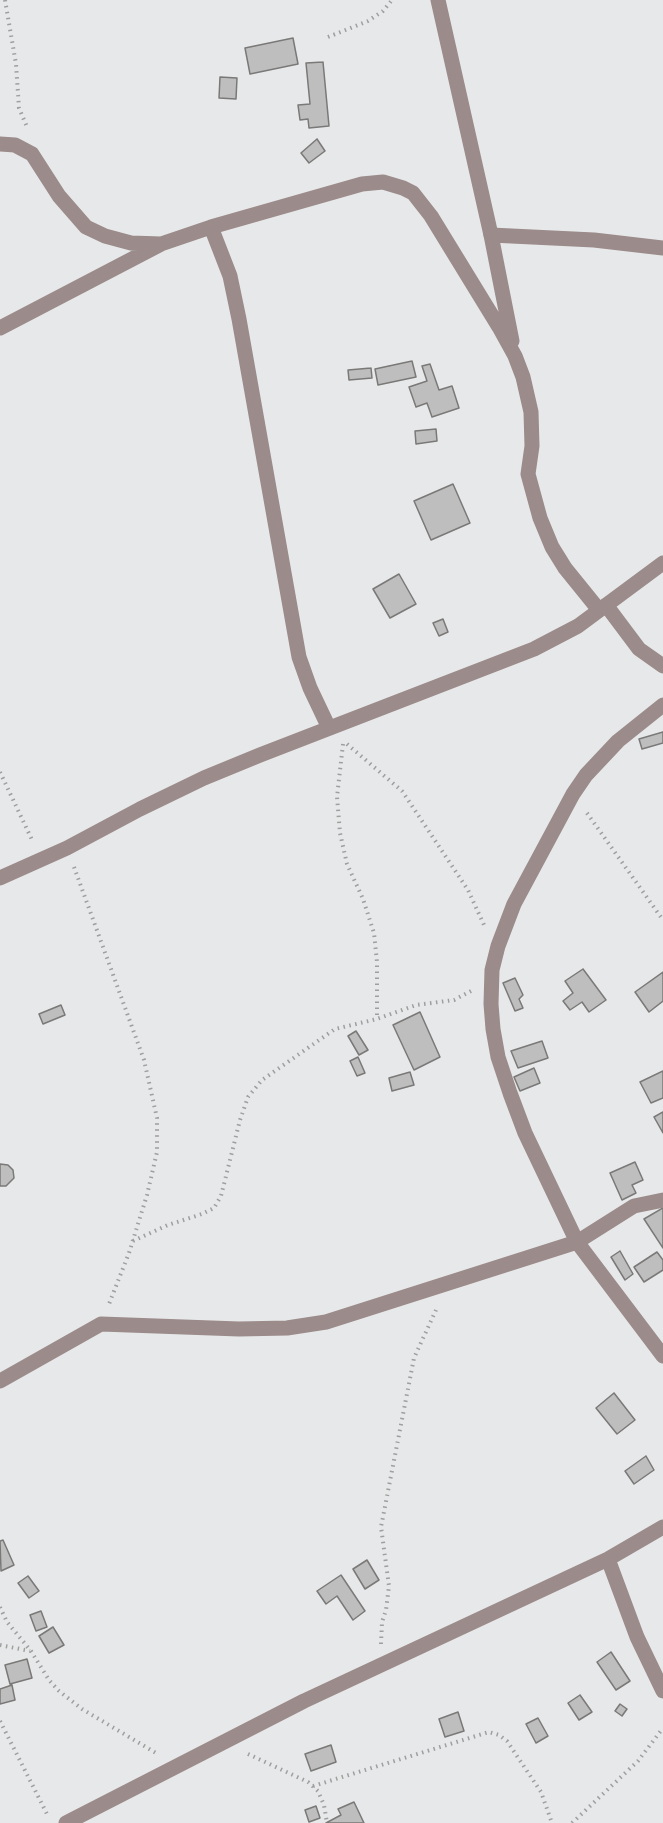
<!DOCTYPE html>
<style>
body{margin:0}
canvas{display:block;background:#e7e8e9}
</style>
<canvas width="663" height="1823"></canvas>
<script>
const c = document.querySelector('canvas').getContext('2d');
c.lineJoin = 'round';
function fillPath(path, color) { c.fillStyle = color; c.fill(path, 'evenodd'); }
const toPath = rows => new Path2D(rows.map(r => 'M' + r).join(''));
function stroke(path, color, width, dash) { c.strokeStyle = color; c.lineWidth = width; c.lineCap = dash ? 'butt' : 'round'; c.setLineDash(dash || []); c.stroke(path); }
const building = toPath([
 [293,38,298,64,250,74,245,48,293,38],
 [323,62,329,126,309,128,308,119,300,120,298,105,310,104,306,63,323,62],
 [220,77,237,78,236,99,219,98,220,77],
 [317,139,325,151,309,163,301,153,317,139],
 [412,361,416,377,378,385,375,369,412,361],
 [430,364,439,390,452,386,459,408,432,417,427,403,416,407,409,387,427,381,422,366,430,364],
 [371,368,372,378,349,380,348,370,371,368],
 [436,429,437,441,416,444,415,431,436,429],
 [453,484,470,523,431,540,414,501,453,484],
 [399,574,416,604,390,618,373,589,399,574],
 [443,619,448,632,439,636,433,623,443,619],
 [663,732,663,743,642,749,639,739,663,732],
 [583,969,606,1000,589,1012,582,1002,570,1010,563,1001,573,993,565,981,583,969],
 [663,972,663,1001,649,1012,635,992,663,972],
 [515,978,523,995,519,999,523,1008,515,1011,503,983,515,978],
 [61,1005,65,1015,43,1024,39,1014,61,1005],
 [420,1012,440,1057,414,1070,393,1025,420,1012],
 [356,1031,368,1050,359,1055,348,1036,356,1031],
 [542,1041,548,1058,518,1068,511,1051,542,1041],
 [358,1057,365,1073,357,1076,350,1061,358,1057],
 [534,1068,540,1083,520,1091,514,1077,534,1068],
 [663,1071,663,1098,651,1103,640,1082,663,1071],
 [410,1072,414,1085,392,1091,389,1078,410,1072],
 [663,1112,663,1133,654,1117,663,1112],
 [635,1162,643,1180,632,1185,636,1193,622,1200,610,1173,635,1162],
 [0,1164,8,1165,13,1170,14,1178,6,1186,0,1186,0,1164],
 [663,1208,663,1248,644,1219,663,1208],
 [620,1251,633,1274,625,1280,611,1257,620,1251],
 [657,1252,663,1260,663,1270,644,1282,634,1267,657,1252],
 [614,1393,635,1420,617,1434,596,1408,614,1393],
 [646,1456,654,1470,634,1484,625,1471,646,1456],
 [3,1540,14,1565,1,1571,0,1541,3,1540],
 [367,1560,379,1580,365,1589,353,1569,367,1560],
 [341,1575,365,1611,353,1620,337,1596,326,1604,317,1591,341,1575],
 [28,1576,39,1591,29,1598,18,1583,28,1576],
 [41,1611,47,1627,36,1631,30,1615,41,1611],
 [53,1627,64,1645,49,1653,39,1636,53,1627],
 [611,1652,630,1681,616,1690,597,1662,611,1652],
 [27,1659,32,1678,10,1684,5,1665,27,1659],
 [12,1685,15,1700,0,1704,0,1689,12,1685],
 [580,1695,592,1712,579,1720,568,1703,580,1695],
 [620,1704,627,1709,622,1716,615,1711,620,1704],
 [458,1712,464,1731,445,1737,439,1719,458,1712],
 [538,1718,548,1736,536,1743,526,1724,538,1718],
 [331,1745,336,1762,311,1771,305,1754,331,1745],
 [354,1802,364,1823,326,1823,341,1815,338,1809,354,1802],
 [316,1806,320,1818,309,1822,305,1810,316,1806]
]);
fillPath(building, '#bfbebe');
stroke(building, '#7a7978', 1.5);
stroke(toPath([
 [5,0,16,64,19,108,27,127],
 [328,37,368,21,383,11,392,0],
 [343,744,337,797,340,833,347,864,363,899,374,933,377,962,377,1019],
 [347,744,402,791,468,890,484,925],
 [0,772,33,842],
 [587,813,663,920],
 [74,867,144,1060,157,1118,157,1152,147,1195,129,1253,109,1304],
 [133,1241,168,1225,202,1214,214,1208,221,1196,240,1120,248,1097,262,1080,335,1029,377,1019,416,1005,454,1000,471,991],
 [0,1607,7,1622,31,1651,49,1680,59,1691,82,1709,156,1753],
 [381,1644,382,1622,386,1610,389,1586,381,1527,414,1358,436,1310],
 [0,1645,30,1651],
 [0,1721,47,1814],
 [248,1754,308,1782,318,1791,324,1805,327,1823],
 [313,1786,489,1732,499,1735,507,1741,541,1792,552,1823],
 [572,1823,638,1761,663,1728]
]), '#9f9fa0', 4, [1.5, 4.5]);
stroke(toPath([
 [491,235,594,240,663,248]
]), '#9c8b8b', 15);
stroke(toPath([
 [438,0,491,235,512,341],
 [0,144,15,145,32,154,59,196,86,227,105,236,131,243,161,244,211,227,362,184,383,182,403,188,413,193,431,216,499,327,515,356,523,377,531,412,532,446,528,474,540,518,552,547,565,568,599,610],
 [211,227,230,276,239,319,299,657,310,688,329,728],
 [0,328,161,244],
 [606,605,639,649,663,666],
 [663,705,618,741,586,775,573,794,514,904,498,946,492,970,491,1004,493,1029,498,1057,510,1093,525,1133,577,1242,663,1356],
 [0,878,67,848,140,809,204,778,260,755,534,649,578,626,663,563],
 [0,1381,101,1324,239,1329,287,1328,326,1322,577,1242,634,1206,663,1200],
 [608,1559,637,1637,663,1691],
 [66,1823,304,1701,608,1559,663,1527]
]), '#9c8b8b', 15);
</script>
